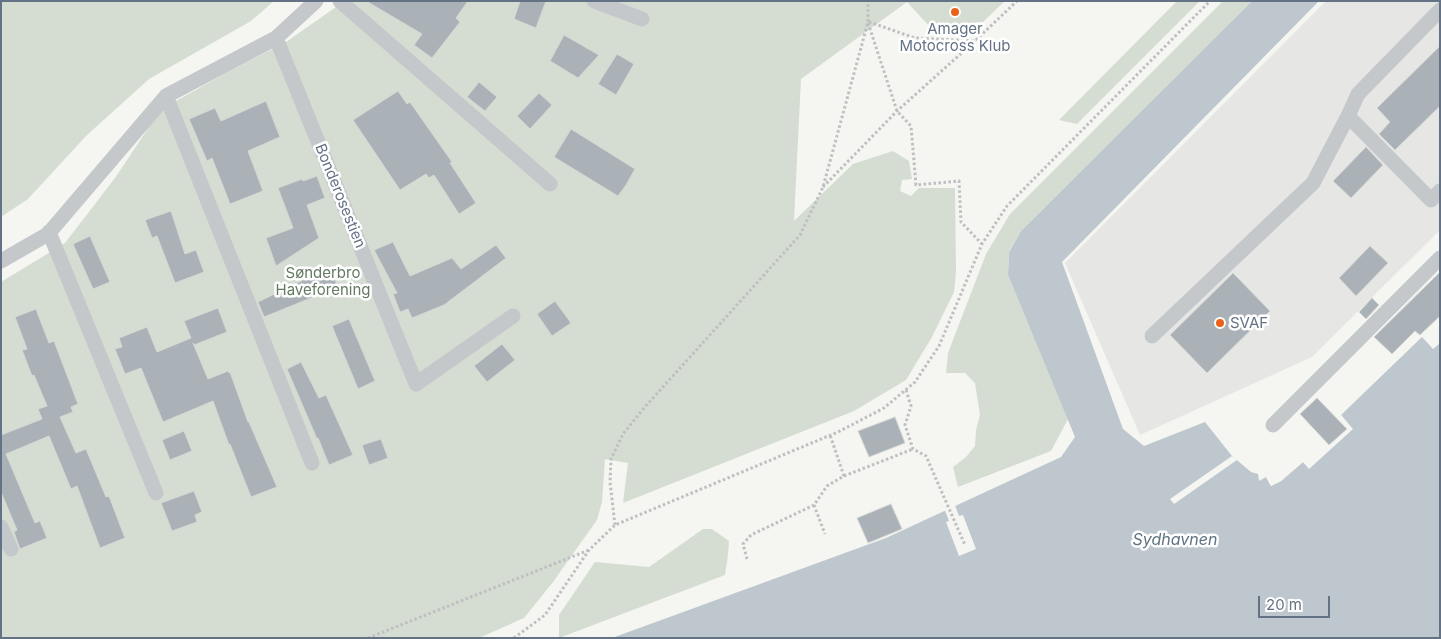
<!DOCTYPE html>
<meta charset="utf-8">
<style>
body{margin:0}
#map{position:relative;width:1441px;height:639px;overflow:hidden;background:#f5f5f1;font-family:Inter,sans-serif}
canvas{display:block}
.frame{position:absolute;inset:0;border:2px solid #637284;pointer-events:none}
.scale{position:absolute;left:1258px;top:596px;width:72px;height:22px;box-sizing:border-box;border:2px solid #637284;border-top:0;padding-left:6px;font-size:15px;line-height:18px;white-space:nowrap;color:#637284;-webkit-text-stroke:4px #fff;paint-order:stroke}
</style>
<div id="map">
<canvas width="1441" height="639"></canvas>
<div class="frame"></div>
<div class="scale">20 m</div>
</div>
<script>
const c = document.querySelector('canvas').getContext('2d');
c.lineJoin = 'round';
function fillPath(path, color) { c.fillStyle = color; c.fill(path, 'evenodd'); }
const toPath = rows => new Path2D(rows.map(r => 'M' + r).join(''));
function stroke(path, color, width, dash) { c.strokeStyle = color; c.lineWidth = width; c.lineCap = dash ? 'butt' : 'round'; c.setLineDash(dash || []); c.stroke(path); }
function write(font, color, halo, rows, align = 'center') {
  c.font = font + ' Inter,sans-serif'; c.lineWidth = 5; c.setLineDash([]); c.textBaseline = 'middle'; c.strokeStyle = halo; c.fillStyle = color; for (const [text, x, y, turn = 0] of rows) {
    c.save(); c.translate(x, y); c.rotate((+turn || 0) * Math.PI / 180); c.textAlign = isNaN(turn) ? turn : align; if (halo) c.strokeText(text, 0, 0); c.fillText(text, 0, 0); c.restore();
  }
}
fillPath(toPath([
 [1326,1,1440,1,1440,230,1312,357,1140,435,1065,263]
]), '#e6e7e5');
fillPath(toPath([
 [1,1,274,1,251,21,149,79,86,136,28,199,1,217],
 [342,1,1005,1,983,22,930,27,907,2,801,79,794,221,853,164,893,151,909,161,912,179,902,180,900,191,911,196,919,188,955,188,956,272,954,292,932,337,906,380,854,411,623,503,628,463,605,459,602,502,597,520,553,582,524,618,479,638,1,638,1,282,65,243,115,178,157,115,176,101,226,73,286,42,336,7],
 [1177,1,1200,1,1077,124,1059,120],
 [1223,1,1252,1,1021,231,1009,251,1008,275,1068,419,1051,451,958,487,953,467,966,457,975,446,976,430,980,415,975,383,965,373,946,373,948,353,986,254,1010,214],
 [703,529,712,529,729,541,728,555,725,575,559,638,559,615,595,562,649,567]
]), '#d5ddd2');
fillPath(toPath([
 [1252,1,1319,1,1062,262,1123,429,1144,446,1205,422,1232,456,1251,472,1258,474,1259,481,1266,477,1271,486,1281,481,1303,462,1309,468,1352,429,1341,415,1422,337,1433,349,1440,343,1440,638,612,638,886,538,1061,457,1075,437,1008,275,1009,252,1021,231]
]), '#bdc7cd');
fillPath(toPath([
 [1341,415,1353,429,1309,469,1303,462,1281,481,1271,486,1266,477,1268,476,1272,483,1279,479,1302,460,1304,460,1309,465,1349,429,1339,417],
 [1232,456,1237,460,1174,504,1170,499],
 [954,503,959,516,963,515,976,549,959,556,946,522,949,521,944,508]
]), '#f5f5f1');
const building = toPath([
 [366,1,468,1,456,18,460,22,432,58,414,45,422,34,366,1],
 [520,1,546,1,536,28,514,19,520,1],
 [564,35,599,55,578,78,550,61,564,35],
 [1440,46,1440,106,1395,150,1379,134,1390,122,1377,108,1440,46],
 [617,54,634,64,616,95,598,84,617,54],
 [479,82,497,97,485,111,467,97,479,82],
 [398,91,407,104,410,102,452,162,450,163,476,203,459,214,434,175,429,178,426,174,400,190,353,120,398,91],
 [539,93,552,105,530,129,517,116,539,93],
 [266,101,280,137,248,151,263,191,230,204,212,158,207,161,189,119,215,108,221,121,266,101],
 [571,129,635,169,626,185,618,196,554,157,571,129],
 [1366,147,1383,165,1351,198,1333,181,1366,147],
 [317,176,325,198,307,205,319,238,276,266,266,238,293,228,278,188,302,179,303,181,317,176],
 [171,211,185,254,196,250,204,272,175,283,157,236,152,238,145,220,171,211],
 [90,236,110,282,93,289,73,244,90,236],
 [393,242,410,276,452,258,461,269,496,245,506,258,444,305,412,318,408,309,400,312,393,294,397,293,374,250,393,242],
 [1370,246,1388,263,1356,296,1339,278,1370,246],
 [330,267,338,287,264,317,258,302,330,267],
 [1440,272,1440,316,1420,335,1415,331,1392,354,1374,337,1440,272],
 [1233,273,1270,311,1207,373,1170,335,1233,273],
 [1372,298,1379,305,1366,319,1359,312,1372,298],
 [555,301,571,323,552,336,537,314,555,301],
 [218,308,227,332,194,345,193,343,208,379,228,371,229,373,230,372,248,422,249,422,277,487,251,497,230,444,229,445,213,401,163,422,141,368,125,374,115,349,122,347,119,338,147,327,157,352,191,338,184,321,218,308],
 [36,309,49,343,54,341,78,404,71,407,73,412,60,417,76,453,86,449,106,497,109,496,125,538,100,548,77,486,71,489,49,436,6,454,35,523,40,521,47,538,20,549,14,532,17,530,1,492,1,435,42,419,38,409,47,406,34,375,32,376,22,350,27,349,15,317,36,309],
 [349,319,375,381,358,389,332,326,349,319],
 [502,344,515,360,487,382,474,366,502,344],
 [301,362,319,398,326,395,353,455,329,465,318,438,317,439,287,369,301,362],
 [1317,398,1347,429,1329,445,1300,414,1317,398],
 [895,417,905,443,869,457,858,431,895,417],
 [184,431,192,451,170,460,162,440,184,431],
 [381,439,388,458,369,465,362,445,381,439],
 [194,491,202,512,195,515,197,522,172,531,161,503,194,491],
 [891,504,902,529,868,543,857,518,891,504]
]);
fillPath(building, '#aab2b8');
stroke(building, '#d6d7d4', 1);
stroke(toPath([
 [869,22,915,38,975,41,1017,1],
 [868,23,897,111,911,126,916,185,959,181,961,222,982,244],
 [823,187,897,111,975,41],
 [906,390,911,406,905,425,913,449,926,456,965,545],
 [844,476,913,449],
 [814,505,825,534],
 [615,525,610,482,611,459,623,434,644,408,800,235,823,187,868,22,868,1],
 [747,559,743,544,751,535,814,505,827,486,844,476,830,435],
 [368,638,589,550],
 [514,638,545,615,589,550,615,525,838,432,884,408,915,382,939,346,982,244,1007,206,1210,1]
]), '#bebfc2', 3, [2.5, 2.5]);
stroke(toPath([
 [340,1,550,184],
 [594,1,642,19],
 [276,38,416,384,513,316],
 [166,96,312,463],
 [1348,116,1431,200,1440,191],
 [49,232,156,493],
 [1,261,48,234,166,96,276,38,316,1],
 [1152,336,1313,183,1348,116,1358,94,1440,10],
 [1273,425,1440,258],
 [1,527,11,549]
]), '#c5c8cb', 15);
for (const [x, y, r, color] of [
 [955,12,5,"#ec611a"],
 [1220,323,5,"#ec611a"]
]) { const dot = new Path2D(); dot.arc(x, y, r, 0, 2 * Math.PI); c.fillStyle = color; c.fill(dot); stroke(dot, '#fff', 2); }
write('15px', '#637284', '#fff', [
 ["Amager",955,29],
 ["Motocross Klub",955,46],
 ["SVAF",1230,323,"left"]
]);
write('15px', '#637284', '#fff', [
 ["Bonderosestien",340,196,68]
]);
write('15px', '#647b62', '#fff', [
 ["Sønderbro",323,273],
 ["Haveforening",323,290]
]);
write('italic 16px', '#5e7481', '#fff', [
 ["Sydhavnen",1175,540]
]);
</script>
